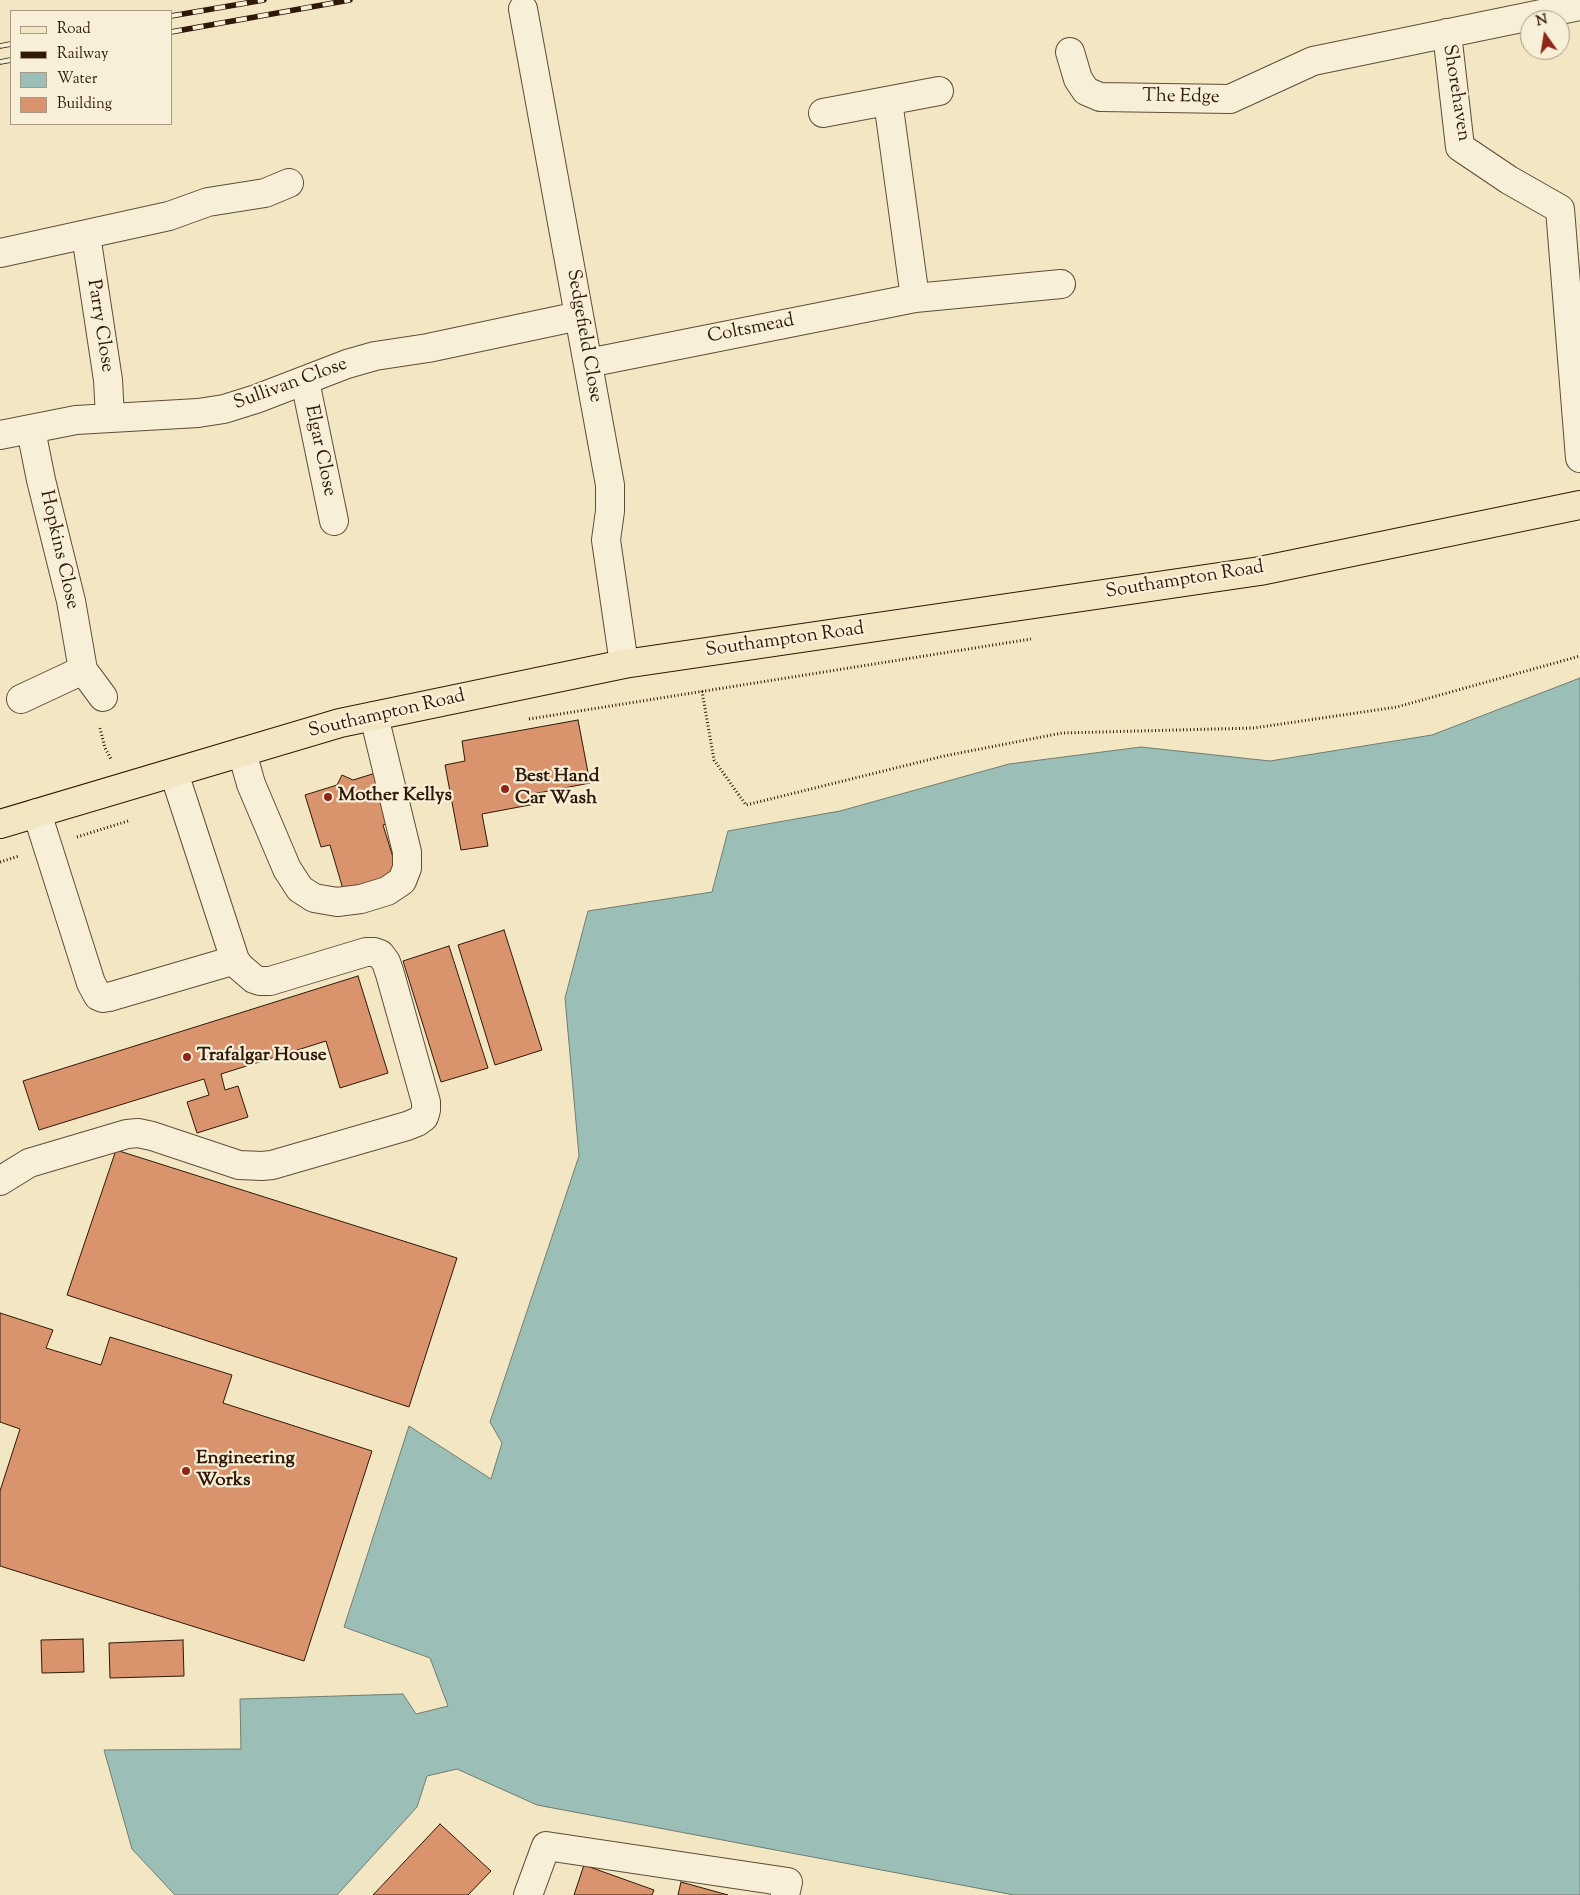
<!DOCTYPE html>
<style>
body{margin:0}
#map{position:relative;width:1580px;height:1895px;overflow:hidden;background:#f3e7c3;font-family:"Sorts Mill Goudy",serif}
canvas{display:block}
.legend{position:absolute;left:10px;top:10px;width:162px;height:115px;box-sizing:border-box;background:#f7efd8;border:1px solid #a79985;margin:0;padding:6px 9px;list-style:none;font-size:15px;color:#2f1808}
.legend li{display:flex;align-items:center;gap:10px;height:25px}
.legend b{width:25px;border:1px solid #a79985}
.north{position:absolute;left:1520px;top:10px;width:50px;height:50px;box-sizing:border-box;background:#f7efd8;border:1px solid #a79985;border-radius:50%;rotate:347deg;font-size:14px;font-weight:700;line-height:20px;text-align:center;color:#2f1808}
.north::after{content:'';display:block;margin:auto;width:18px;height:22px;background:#8f2418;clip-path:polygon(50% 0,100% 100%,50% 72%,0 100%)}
</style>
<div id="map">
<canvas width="1580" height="1895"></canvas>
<ul class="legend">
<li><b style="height:6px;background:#f3e7c3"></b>Road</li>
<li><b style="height:6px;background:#2f1808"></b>Railway</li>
<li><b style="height:14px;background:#9bbfb7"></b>Water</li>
<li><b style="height:14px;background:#d9946e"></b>Building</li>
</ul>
<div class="north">N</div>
</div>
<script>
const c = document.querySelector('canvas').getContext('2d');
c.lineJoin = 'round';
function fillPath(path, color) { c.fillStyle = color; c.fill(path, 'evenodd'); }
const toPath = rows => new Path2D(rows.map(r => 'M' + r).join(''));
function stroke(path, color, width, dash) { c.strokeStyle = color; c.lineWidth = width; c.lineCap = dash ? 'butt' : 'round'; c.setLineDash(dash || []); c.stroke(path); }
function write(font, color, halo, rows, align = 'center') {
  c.font = font + ' "Sorts Mill Goudy",serif'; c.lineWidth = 4.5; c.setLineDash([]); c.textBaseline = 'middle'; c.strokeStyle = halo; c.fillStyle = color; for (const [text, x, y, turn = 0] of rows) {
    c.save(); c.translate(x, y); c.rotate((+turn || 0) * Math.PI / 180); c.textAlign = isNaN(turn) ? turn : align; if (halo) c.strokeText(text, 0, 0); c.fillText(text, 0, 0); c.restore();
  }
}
const water = toPath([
 [1580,678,1580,1895,1014,1895,537,1805,457,1769,427,1776,417,1807,337,1895,175,1895,132,1849,104,1750,241,1749,240,1699,403,1694,416,1714,448,1706,430,1658,344,1627,409,1426,491,1479,502,1443,490,1422,579,1156,565,998,588,911,712,892,728,831,840,811,1009,764,1141,747,1270,761,1432,735,1580,678]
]);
fillPath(water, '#9bbfb7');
stroke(water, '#707c71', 1);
const building = toPath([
 [578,720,590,783,533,794,535,804,482,814,488,846,461,850,445,765,465,761,462,741,578,720],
 [379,772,393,822,383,825,400,880,345,896,330,845,321,847,305,795,337,785,342,775,353,780,379,772],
 [504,930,542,1050,495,1065,458,945,504,930],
 [449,946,488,1068,441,1082,403,961,449,946],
 [358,976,388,1073,340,1088,326,1041,221,1074,225,1090,238,1086,248,1117,197,1133,187,1102,209,1095,204,1079,39,1130,23,1081,358,976],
 [116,1150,457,1258,409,1407,67,1295,116,1150],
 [0,1313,53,1330,46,1348,101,1365,110,1337,232,1375,223,1403,372,1451,304,1661,0,1566,0,1491,20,1429,0,1422,0,1313],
 [83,1639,84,1672,42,1673,41,1640,83,1639],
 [183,1640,184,1676,110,1678,109,1643,183,1640],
 [440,1824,491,1871,468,1895,373,1895,440,1824],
 [584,1865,654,1890,652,1895,574,1895,584,1865],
 [681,1882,728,1895,678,1895,681,1882]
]);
fillPath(building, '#d9946e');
stroke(building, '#2f1808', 1);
const minor = toPath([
 [523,9,610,485,610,511,606,540,624,664],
 [1447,33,1460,147,1509,180,1560,209,1580,458],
 [1070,52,1078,79,1086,91,1100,97,1230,99,1313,61,1580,6],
 [888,101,915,298],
 [823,113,939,91],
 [86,235,108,380,110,417],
 [0,253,169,216,208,202,265,193,289,183],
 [588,363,915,298,1061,284],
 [305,381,334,521],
 [0,435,76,420,198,413,224,409,256,399,347,364,375,356,428,348,579,316],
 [83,670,103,697],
 [21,699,83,670,71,601,41,480,31,430],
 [242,752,251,784,287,869,300,889,314,898,337,902,361,899,387,891,402,881,407,868,407,852,374,716],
 [37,813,91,983,98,996,103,998,109,997,235,960],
 [0,1181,29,1163,127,1134,138,1133,152,1136,239,1165,262,1166,272,1165,407,1126,417,1122,424,1117,426,1110,426,1102,390,974,386,962,380,954,374,952,366,952,270,981,260,981,254,979,240,967,235,960,174,773],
 [528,1895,546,1846,788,1882,785,1895]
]);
const major = toPath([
 [0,824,340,723,624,664,1260,571,1580,505]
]);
stroke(minor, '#604c37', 30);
stroke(major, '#2f1808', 30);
stroke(toPath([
 [702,691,714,760,746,805,944,756,1062,733,1254,728,1397,707,1580,656],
 [529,719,1031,639],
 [100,728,105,748,111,759],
 [77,837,128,821],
 [0,862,19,856]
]), '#2f1808', 3, [1, 2.5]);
stroke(minor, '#f7efd8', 28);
stroke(major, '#f3e7c3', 28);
const rail = toPath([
 [171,16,264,0],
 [171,32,350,0],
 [0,46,11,44],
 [0,62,11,60]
]);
stroke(rail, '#2f1808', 5.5);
stroke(rail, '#f7efd8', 4, [11]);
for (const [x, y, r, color] of [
 [505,789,5,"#8f2418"],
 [328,797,5,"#8f2418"],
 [187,1057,5,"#8f2418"],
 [186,1471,5,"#8f2418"]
]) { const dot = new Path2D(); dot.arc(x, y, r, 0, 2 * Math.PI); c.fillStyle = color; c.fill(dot); stroke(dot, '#f7efd8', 2); }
write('19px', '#2f1808', '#f7efd8', [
 ["Shorehaven",1455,93,81],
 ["The Edge",1181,98,1],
 ["Parry Close",99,326,81],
 ["Coltsmead",751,330,-11],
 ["Sedgefield Close",583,336,80],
 ["Sullivan Close",291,385,-20],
 ["Elgar Close",319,451,78],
 ["Hopkins Close",58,550,77],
 ["Southampton Road",1185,581,-9],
 ["Southampton Road",785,641,-8],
 ["Southampton Road",387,715,-13]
]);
write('bold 19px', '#2f1808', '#f7efd8', [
 ["Best Hand",515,778],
 ["Car Wash",515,800],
 ["Mother Kellys",338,797],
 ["Trafalgar House",197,1057],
 ["Engineering",196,1460],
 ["Works",196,1482]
], 'left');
</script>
